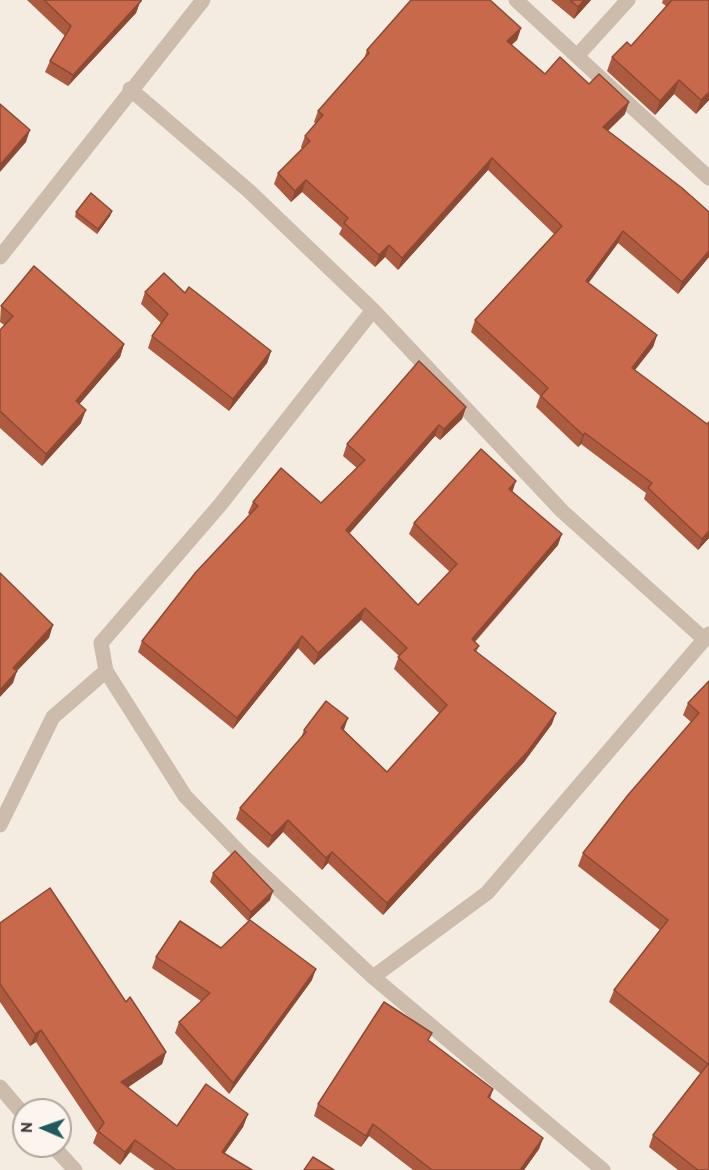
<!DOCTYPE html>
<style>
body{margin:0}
#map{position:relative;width:709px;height:1170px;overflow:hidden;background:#f4ebe1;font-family:"PT Sans",sans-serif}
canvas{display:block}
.north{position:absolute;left:12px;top:1098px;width:60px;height:60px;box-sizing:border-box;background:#fbf5ee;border:2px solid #aea6a0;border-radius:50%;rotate:272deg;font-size:16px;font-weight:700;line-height:24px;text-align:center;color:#3b302b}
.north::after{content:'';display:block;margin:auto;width:21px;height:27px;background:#1f5a5e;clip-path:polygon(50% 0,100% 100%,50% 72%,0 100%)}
</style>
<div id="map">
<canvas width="709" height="1170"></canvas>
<div class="north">N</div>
</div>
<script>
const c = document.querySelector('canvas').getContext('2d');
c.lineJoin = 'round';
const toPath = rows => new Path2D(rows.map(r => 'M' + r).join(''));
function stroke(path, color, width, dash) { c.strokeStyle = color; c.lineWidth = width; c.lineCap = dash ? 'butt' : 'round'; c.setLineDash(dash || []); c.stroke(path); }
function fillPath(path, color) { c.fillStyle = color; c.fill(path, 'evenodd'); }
stroke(toPath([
 [516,0,709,178],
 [577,56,628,0],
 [130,89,249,191,373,310,562,511,704,639],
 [0,257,203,0],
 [106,671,185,796,243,856,373,977,603,1170],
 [0,825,53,717,106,671,101,643,220,505,373,310],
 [373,977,487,893,709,634],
 [0,1087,24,1115],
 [53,1146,75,1170]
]), '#cdbbac', 15);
fillPath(toPath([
 [27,0,142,0,140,2,136,13,68,86,45,72,50,61,65,36],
 [551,0,591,0,574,19],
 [663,0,709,0,709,100,696,114,674,94,655,115,607,71,612,57,631,46,666,6,662,3],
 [521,28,517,40,511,45,545,74,589,84,625,114,608,131,709,212,709,257,678,294,618,243,588,283,657,335,653,347,635,370,707,424,709,422,709,538,698,550,644,499,646,493,581,444,578,447,536,407,540,396,471,332,475,320,554,234,488,170,398,270,385,257,375,267,339,234,342,228,302,192,291,202,274,184,278,173,302,149,301,147,305,136,316,124,314,122,318,111,364,59,367,50],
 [112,211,110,216,97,234,75,217,76,212],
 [145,292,185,293,271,351,267,363,229,411,148,348,152,336,161,323,141,304],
 [1,306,124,344,120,357,79,404,81,423,42,466,0,428,0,330,4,325,0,322],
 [466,407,462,419,440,440,435,436,349,533,418,605,450,572,409,534,414,523,512,491,558,545,475,642,479,646,476,652,552,724,524,762,383,915,328,863,322,870,283,832,268,848,236,819,240,808,301,738,304,730,344,730,387,772,439,713,394,669,399,656,361,620,314,665,298,648,233,729,138,652,142,641,250,515,248,513,253,502,321,503,357,468,343,456,347,444],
 [709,681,709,1170,678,1170,649,1147,653,1135,701,1074,609,1002,614,990,660,930,578,866,583,853,691,722,683,715,688,703],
 [213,873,270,900,248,921,210,882],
 [0,923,126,1002,166,1052,162,1064,128,1087,177,1126,248,1114,243,1127,224,1154,252,1170,155,1170,130,1152,120,1165,93,1143,97,1133,36,1042,30,1046,0,1002],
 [221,948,312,980,229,1094,175,1033,179,1022,201,1001,152,968,156,957],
 [429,1041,493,1089,490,1099,543,1138,539,1149,524,1170,413,1170,369,1136,361,1147,314,1116,318,1104]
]), '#ac5a40');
fillPath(toPath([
 [137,0,142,0,140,2,136,13,68,86,73,75],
 [584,0,591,0,574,19,578,7],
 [521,28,517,40,503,53,507,41],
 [679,80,674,94,655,115,660,101],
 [709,92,709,100,696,114,701,100],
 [629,102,625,114,599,139,603,127],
 [30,130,26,142,0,172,0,165],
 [492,158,488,170,398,270,402,258],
 [306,180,302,192,291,202,295,191],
 [112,211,110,216,97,234,98,229],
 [623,231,618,243,582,292,586,281],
 [389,245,385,257,375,267,379,255],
 [709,251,709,257,678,294,682,282],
 [657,335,653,347,627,380,632,368],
 [124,344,120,357,71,414,76,401],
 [271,351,267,363,229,411,233,399],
 [466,407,462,419,440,440,444,429],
 [86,410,81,423,42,466,46,454],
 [439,425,435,436,342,542,346,530],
 [585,433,581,444,578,447,583,435],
 [516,481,512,493,509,489],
 [709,531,709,538,698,550,702,539],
 [562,534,558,545,467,650,472,639],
 [365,608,361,620,314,665,318,653],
 [53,625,49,638,17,671,13,683,0,697,0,690,13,668],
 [302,636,298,648,233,729,237,718],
 [556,713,552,724,524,762,383,915,387,903],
 [348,718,344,730,337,739,341,728],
 [288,820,283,832,268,848,272,836],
 [332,852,328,863,322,870,326,858],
 [273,891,270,900,248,921,251,912],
 [316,969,312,980,229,1094,233,1083],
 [41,1030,36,1042,30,1046,35,1034],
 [166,1052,162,1064,117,1095,121,1082],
 [248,1114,243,1127,217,1164,222,1152],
 [373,1124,369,1136,361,1147,366,1136],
 [543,1138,539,1149,524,1170,520,1170],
 [135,1140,130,1152,120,1165,125,1152]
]), '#8c4a34');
const building = toPath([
 [44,0,140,0,141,1,73,75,50,61,71,26,44,0],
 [411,0,490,0,521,28,507,41,545,74,560,57,589,84,599,74,629,102,603,127,682,188,709,212,709,251,682,282,623,231,586,281,657,335,632,368,707,424,709,422,709,531,702,539,648,488,652,483,585,433,583,435,541,396,548,388,475,320,562,226,492,158,402,258,389,245,379,255,344,223,348,218,306,180,295,191,278,173,310,141,305,136,323,115,318,111,369,53,367,50,411,0],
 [570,0,584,0,578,7,570,0],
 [672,0,709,0,709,92,701,100,679,80,660,101,612,57,627,42,631,46,672,0],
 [0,104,30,130,0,165,0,104],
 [91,193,112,211,98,229,76,212,91,193],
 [34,266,124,344,76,401,86,410,46,454,0,411,0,330,13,316,1,306,34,266],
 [164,273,185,293,189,287,271,351,233,399,152,336,168,314,145,292,164,273],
 [419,361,466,407,444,429,439,425,346,530,418,605,457,564,414,523,481,449,516,481,509,489,562,534,472,639,479,646,474,650,556,713,528,751,387,903,332,852,326,858,288,820,272,836,240,808,306,732,304,730,326,701,348,718,341,728,387,772,447,705,398,657,407,648,365,608,318,653,302,636,237,718,142,641,196,572,258,506,253,502,281,468,321,503,365,460,347,444,419,361],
 [0,573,53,625,13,668,17,671,0,690,0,573],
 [709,681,709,1170,698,1170,653,1135,708,1064,614,990,668,920,583,853,628,795,699,713,688,703,709,681],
 [235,851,273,891,251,912,213,873,235,851],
 [50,888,126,1002,130,997,166,1052,121,1082,177,1126,206,1084,248,1114,222,1152,252,1170,176,1170,135,1140,125,1152,98,1131,104,1123,41,1030,35,1034,0,984,0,923,50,888],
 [250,920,316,969,233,1083,179,1022,210,993,156,957,180,921,221,948,250,920],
 [384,1002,432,1033,428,1040,493,1089,488,1097,543,1138,520,1170,432,1170,373,1124,366,1136,318,1104,384,1002],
 [313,1157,334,1170,304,1170,313,1157]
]);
fillPath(building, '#c8694b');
stroke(building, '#8c4a34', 1.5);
</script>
